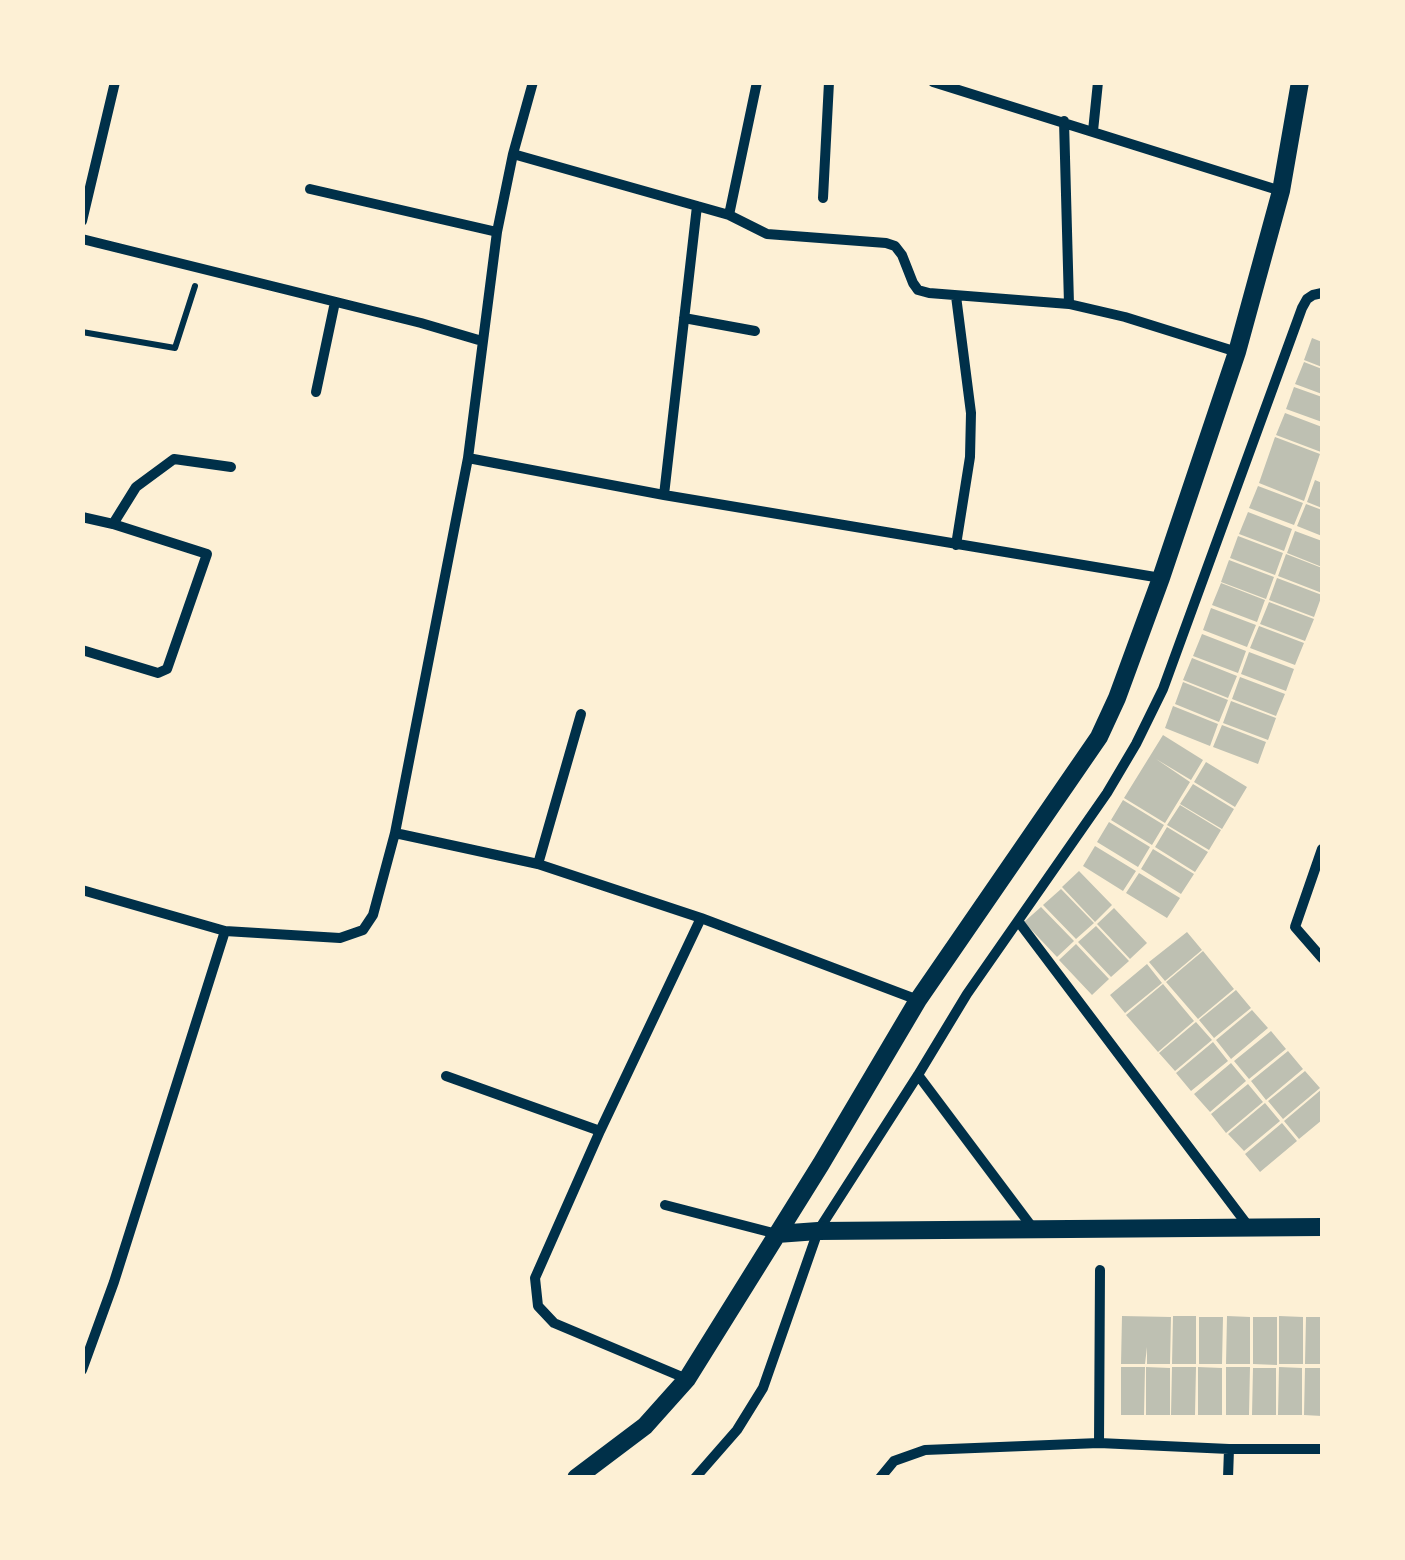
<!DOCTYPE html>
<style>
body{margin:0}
#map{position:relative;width:1405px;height:1560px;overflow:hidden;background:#fdf0d5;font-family:Montserrat,sans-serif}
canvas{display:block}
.frame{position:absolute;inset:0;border:85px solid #fdf0d5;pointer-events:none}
</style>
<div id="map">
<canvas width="1405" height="1560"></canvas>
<div class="frame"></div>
</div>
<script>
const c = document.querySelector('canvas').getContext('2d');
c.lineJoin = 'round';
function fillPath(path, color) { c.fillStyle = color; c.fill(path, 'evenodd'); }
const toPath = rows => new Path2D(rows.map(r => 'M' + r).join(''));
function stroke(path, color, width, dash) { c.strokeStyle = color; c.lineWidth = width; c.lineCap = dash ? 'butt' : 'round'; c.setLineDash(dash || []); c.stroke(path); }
fillPath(toPath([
 [1312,338,1322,342,1322,367,1304,360],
 [1304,362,1322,369,1322,394,1295,384],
 [1294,387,1322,397,1322,422,1286,409],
 [1285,413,1322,427,1321,452,1276,435],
 [1275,437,1320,454,1304,501,1259,483],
 [1315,480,1322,483,1322,508,1307,502],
 [1258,486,1303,503,1294,525,1249,508],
 [1306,504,1322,510,1322,536,1297,526],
 [1248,512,1292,529,1284,551,1239,534],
 [1295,531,1322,541,1322,567,1287,553],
 [1238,536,1283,553,1275,575,1230,558],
 [1286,554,1322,568,1322,593,1278,576],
 [1229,560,1274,577,1266,599,1221,582],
 [1277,578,1322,595,1314,617,1269,600],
 [1221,583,1265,600,1257,622,1212,605],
 [1269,602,1314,619,1305,641,1260,624],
 [1211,608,1256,625,1247,647,1203,630],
 [1259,626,1304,643,1295,665,1250,648],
 [1202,634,1246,651,1238,673,1193,656],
 [1249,652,1294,669,1286,691,1241,674],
 [1192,658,1237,676,1228,698,1183,680],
 [1240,677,1285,694,1276,716,1232,699],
 [1183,682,1228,700,1219,722,1175,704],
 [1231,701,1276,718,1268,740,1223,723],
 [1173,706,1218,724,1210,746,1165,728],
 [1222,725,1266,742,1258,764,1213,747],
 [1163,735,1203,760,1191,780,1156,759,1190,782,1165,823,1124,798],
 [1206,762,1247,787,1235,807,1194,782],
 [1193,784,1234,809,1222,829,1180,804],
 [1123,800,1164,825,1152,845,1111,820],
 [1180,805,1221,830,1209,850,1167,825],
 [1109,822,1150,847,1138,867,1097,842],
 [1167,827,1208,852,1195,872,1155,847],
 [1095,846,1136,871,1123,891,1083,866],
 [1153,849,1194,874,1181,894,1141,869],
 [1079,871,1112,905,1095,922,1062,887],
 [1139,873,1180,898,1167,918,1126,893],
 [1061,889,1094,923,1076,939,1043,905],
 [1041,907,1074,941,1057,957,1024,922],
 [1114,908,1147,943,1130,959,1097,924],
 [1096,926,1129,961,1111,977,1078,942],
 [1187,932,1202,950,1165,981,1149,962],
 [1076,944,1109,979,1092,995,1059,960],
 [1203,951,1234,989,1198,1019,1166,982],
 [1147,964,1162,983,1125,1013,1110,995],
 [1163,984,1194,1021,1158,1052,1126,1015],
 [1236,990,1251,1008,1214,1038,1199,1020],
 [1252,1010,1268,1028,1231,1059,1216,1040],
 [1196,1022,1212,1040,1175,1071,1159,1053],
 [1271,1031,1286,1049,1249,1079,1234,1061],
 [1213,1042,1228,1061,1191,1091,1176,1073],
 [1288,1051,1303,1069,1266,1100,1251,1081],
 [1231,1063,1246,1081,1210,1112,1194,1094],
 [1305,1071,1320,1088,1283,1119,1268,1101],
 [1248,1084,1263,1102,1226,1133,1211,1114],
 [1322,1089,1322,1120,1299,1139,1284,1121],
 [1265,1103,1280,1121,1244,1151,1228,1134],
 [1282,1123,1297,1141,1260,1172,1245,1154],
 [1122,1316,1171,1317,1170,1364,1147,1364,1147,1347,1145,1364,1121,1364],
 [1173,1316,1196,1316,1196,1364,1172,1364],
 [1227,1316,1250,1317,1250,1364,1226,1364],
 [1279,1316,1303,1317,1303,1364,1279,1364],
 [1199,1317,1223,1317,1222,1364,1199,1364],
 [1253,1317,1277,1317,1277,1365,1253,1364],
 [1306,1317,1322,1317,1322,1364,1305,1364],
 [1121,1367,1145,1367,1144,1415,1121,1415],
 [1146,1367,1170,1368,1170,1415,1146,1415],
 [1172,1367,1196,1367,1195,1415,1171,1415],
 [1198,1367,1222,1368,1222,1415,1198,1415],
 [1226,1367,1250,1367,1249,1415,1226,1415],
 [1279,1367,1302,1368,1302,1415,1278,1415],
 [1253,1368,1276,1368,1276,1415,1252,1415],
 [1305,1368,1322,1368,1322,1416,1304,1415]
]), '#bec0b2');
stroke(toPath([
 [82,332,175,348,195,286]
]), '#003049', 6);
stroke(toPath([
 [533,82,513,154,497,232,468,458,664,495,1161,578],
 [933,82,1281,191],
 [1093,131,1098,82],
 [513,154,729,215,767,234,886,243,895,246,902,255,913,283,918,290,929,293,1069,304,1064,121],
 [310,189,497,232],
 [823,198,829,82],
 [729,215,757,82],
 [82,221,115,82],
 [82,239,421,323,482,341],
 [1069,304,1125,317,1237,352],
 [684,318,755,331],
 [316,392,335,302],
 [664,495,697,206],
 [82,517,113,524,136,487,174,459,231,467],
 [956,545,970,457,971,413,956,296],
 [82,650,158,673,167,669,207,554,113,524],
 [395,833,468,458],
 [1322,849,1295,927,1322,958],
 [538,864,581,714],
 [82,890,225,931,340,938,363,930,373,915,395,833,538,864,701,918,918,1000],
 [1018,921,1249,1227],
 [918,1075,1035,1231],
 [446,1076,600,1131],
 [665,1205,777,1234],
 [82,1370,114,1282,225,931],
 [687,1379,554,1323,538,1306,535,1278,600,1131,701,918],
 [1099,1443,1100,1270],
 [695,1478,737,1430,763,1388,818,1231,918,1075,967,994,1107,793,1136,744,1163,689,1302,308,1307,299,1313,295,1322,293],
 [880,1478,894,1461,925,1450,1099,1443,1229,1449,1322,1449],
 [1228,1478,1229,1449]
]), '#003049', 10);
stroke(toPath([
 [777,1234,818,1231,1322,1227],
 [576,1478,645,1426,687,1379,821,1164,918,1000,1099,737,1117,698,1161,578,1237,352,1281,191,1300,82]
]), '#003049', 18);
</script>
